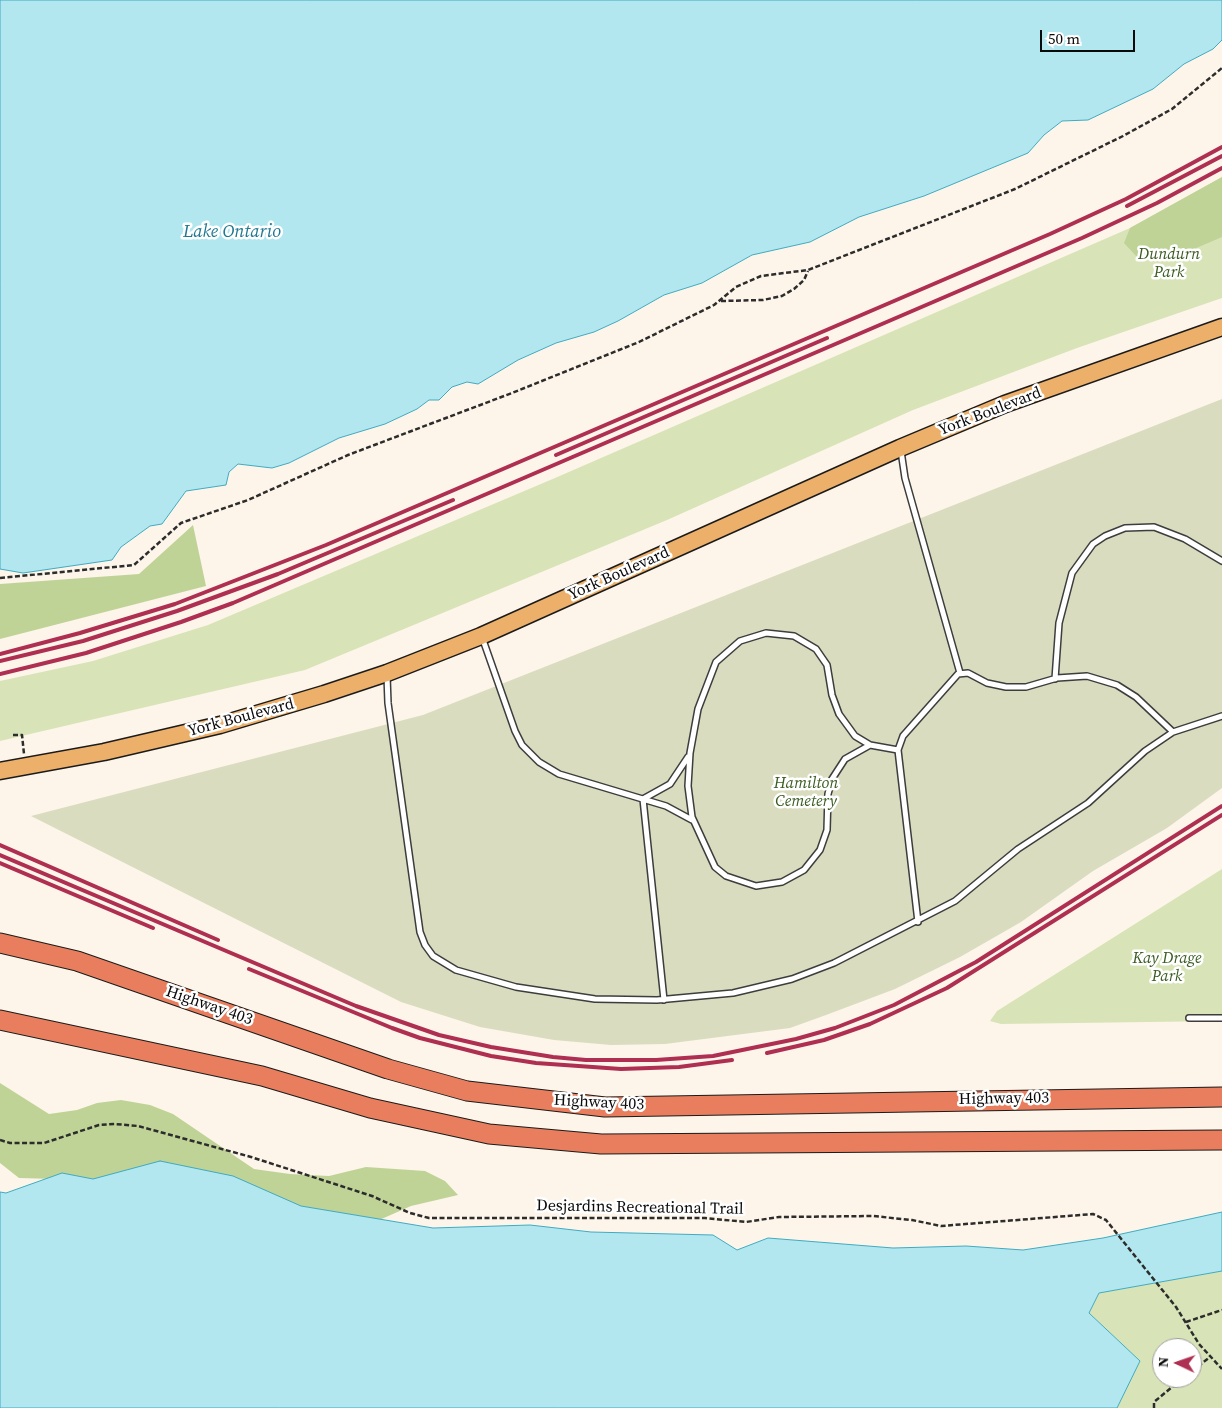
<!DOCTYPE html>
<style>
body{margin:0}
#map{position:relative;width:1222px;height:1408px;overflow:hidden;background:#fdf5e9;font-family:"Source Serif 4",serif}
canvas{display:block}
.north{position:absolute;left:1152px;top:1338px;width:50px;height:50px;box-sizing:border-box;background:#fff;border:1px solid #9d9d9d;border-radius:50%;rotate:273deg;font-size:14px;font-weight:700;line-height:20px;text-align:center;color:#0a0a0a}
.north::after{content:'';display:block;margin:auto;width:18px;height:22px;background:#ae2f51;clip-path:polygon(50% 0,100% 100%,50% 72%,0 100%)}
.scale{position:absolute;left:1040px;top:30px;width:95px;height:22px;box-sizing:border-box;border:2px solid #0a0a0a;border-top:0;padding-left:6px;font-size:15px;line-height:18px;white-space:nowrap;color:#0a0a0a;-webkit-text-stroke:4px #fff;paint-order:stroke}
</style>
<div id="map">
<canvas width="1222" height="1408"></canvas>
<div class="north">N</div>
<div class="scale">50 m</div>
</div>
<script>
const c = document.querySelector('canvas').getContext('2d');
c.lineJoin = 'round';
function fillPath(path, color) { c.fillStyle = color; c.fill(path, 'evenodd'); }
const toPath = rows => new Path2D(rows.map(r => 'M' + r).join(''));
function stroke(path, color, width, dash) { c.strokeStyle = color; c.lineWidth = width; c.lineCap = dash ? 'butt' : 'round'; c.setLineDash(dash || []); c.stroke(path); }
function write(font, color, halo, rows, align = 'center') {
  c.font = font + ' "Source Serif 4",serif'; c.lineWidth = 5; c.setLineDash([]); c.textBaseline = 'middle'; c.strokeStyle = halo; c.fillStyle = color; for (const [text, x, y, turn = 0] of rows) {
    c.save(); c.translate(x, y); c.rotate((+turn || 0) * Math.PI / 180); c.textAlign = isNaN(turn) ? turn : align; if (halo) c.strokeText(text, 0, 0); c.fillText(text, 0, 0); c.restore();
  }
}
fillPath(toPath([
 [1222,177,1222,298,1077,348,913,410,667,520,305,670,0,741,0,681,93,661,208,625,555,478,1130,228],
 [1222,869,1222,1021,1001,1024,990,1021,997,1011],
 [1222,1271,1222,1408,1117,1408,1140,1361,1089,1313,1099,1293],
 [1162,1348,1192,1348,1192,1378,1162,1378]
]), '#d8e4b7');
fillPath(toPath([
 [1222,177,1222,237,1187,252,1158,261,1138,258,1124,243,1130,228],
 [193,525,206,586,0,639,0,584,139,574],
 [0,1083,49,1114,77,1110,97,1103,121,1100,150,1105,173,1114,254,1169,290,1174,329,1176,366,1167,425,1171,445,1181,458,1195,411,1206,377,1221,126,1181,19,1178,0,1163]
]), '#bfd397');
fillPath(toPath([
 [1222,399,1222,788,1167,828,1093,871,1021,922,960,957,895,989,826,1015,790,1028,665,1044,611,1045,554,1040,480,1027,401,1002,31,816,423,715]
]), '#d9dcbe');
const water = toPath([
 [0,0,1222,0,1222,40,1213,49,1184,64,1153,89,1088,120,1062,121,1044,135,1028,153,924,196,859,217,810,242,752,255,702,283,664,295,618,321,594,332,556,343,518,360,478,384,467,382,452,387,439,400,429,400,417,409,385,424,339,438,289,463,272,468,238,464,229,472,226,485,186,491,162,524,150,526,121,547,112,560,23,573,0,569,0,0],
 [160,1161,233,1176,301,1206,433,1228,530,1225,591,1232,713,1235,737,1250,768,1238,893,1248,966,1246,1023,1250,1103,1238,1222,1212,1222,1271,1099,1293,1089,1313,1140,1361,1117,1408,0,1408,0,1192,6,1193,62,1173,93,1179,160,1161]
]);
fillPath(water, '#b2e7f0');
stroke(water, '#40aac1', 1);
const lane = toPath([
 [901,451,905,478,960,673],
 [482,637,515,731,522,745,539,762,559,774,666,806,692,820],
 [387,676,388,703,420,932,425,945,433,956,456,970,516,987,595,999,657,1000,733,993,792,979,834,963,955,901,1018,849,1088,803,1145,751,1173,732,1222,716],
 [1055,679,1059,623,1072,573,1093,544,1105,536,1125,528,1154,527,1185,539,1222,561],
 [870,745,845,759,832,779,828,794,827,830,820,850,804,870,782,882,756,886,726,876,715,867,692,817,688,786,690,753,698,709,716,662,740,641,766,633,794,636,816,649,827,665,832,695,839,714,855,736,870,745,898,750],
 [643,799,664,1000],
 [643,799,670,784,688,757],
 [918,922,898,750,903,736,958,674,968,673,987,683,1006,687,1026,687,1057,678,1087,676,1117,685,1136,697,1173,732],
 [1189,1018,1222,1018]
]);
const primary = toPath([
 [0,771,104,752,220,725,324,694,387,673,481,636,900,448,1005,404,1222,327]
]);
const highway = toPath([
 [0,943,77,961,388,1069,467,1091,605,1107,1222,1097],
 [0,1020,262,1076,370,1108,489,1134,601,1144,1222,1140]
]);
stroke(lane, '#3d3d3d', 8);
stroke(primary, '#1b1b1b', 19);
stroke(highway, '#1b1b1b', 21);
stroke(toPath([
 [721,301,763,300,782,296,794,289,804,280,808,271],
 [0,578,134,565,181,523,248,500,348,455,512,393,639,342,714,305,736,287,761,276,808,270,1015,189,1123,136,1172,109,1222,68],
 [13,735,22,735,24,754],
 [0,1140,10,1143,44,1143,99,1125,115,1124,138,1126,251,1157,372,1196,410,1213,429,1218,705,1218,746,1222,779,1217,873,1216,912,1220,941,1226,1093,1214,1106,1220,1176,1307,1199,1344,1222,1369],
 [1186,1322,1222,1310],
 [1192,1371,1210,1357],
 [1154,1408,1154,1402,1183,1378]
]), '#2c2c2c', 2.5, [5, 2.5]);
stroke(lane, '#fff', 5);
stroke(primary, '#edb06a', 16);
stroke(highway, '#e87e5d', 19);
stroke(toPath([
 [1127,206,1222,156],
 [556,455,827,338],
 [0,654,80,633,175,604,326,545,1050,234,1126,199,1222,147],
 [0,661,83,641,177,611,278,574,453,500],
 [0,674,86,653,181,622,233,603,1082,238,1157,203,1222,168],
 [0,845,218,940],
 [0,855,356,1006,439,1035,491,1047,553,1057,586,1060,656,1060,713,1056,796,1039,835,1028,894,1005,976,962,1222,806],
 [0,863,153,928],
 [249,969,392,1028,420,1038,491,1056,536,1063,621,1069,679,1067,732,1060],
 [767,1053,824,1040,870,1024,947,988,1222,815]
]), '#ae2f51', 4);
write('italic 16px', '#3a5b21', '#fff', [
 ["Dundurn",1169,255],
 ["Park",1169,273],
 ["Hamilton",806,784],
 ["Cemetery",806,802],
 ["Kay Drage",1167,959],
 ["Park",1167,977]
]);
write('16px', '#0a0a0a', '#fff', [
 ["York Boulevard",990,412,-21],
 ["York Boulevard",619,574,-24],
 ["York Boulevard",241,718,-15],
 ["Highway 403",209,1006,19],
 ["Highway 403",1004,1099,-1],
 ["Highway 403",599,1103,3],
 ["Desjardins Recreational Trail",640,1208,1]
]);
write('italic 18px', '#1f7890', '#fff', [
 ["Lake Ontario",232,232]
]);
</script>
